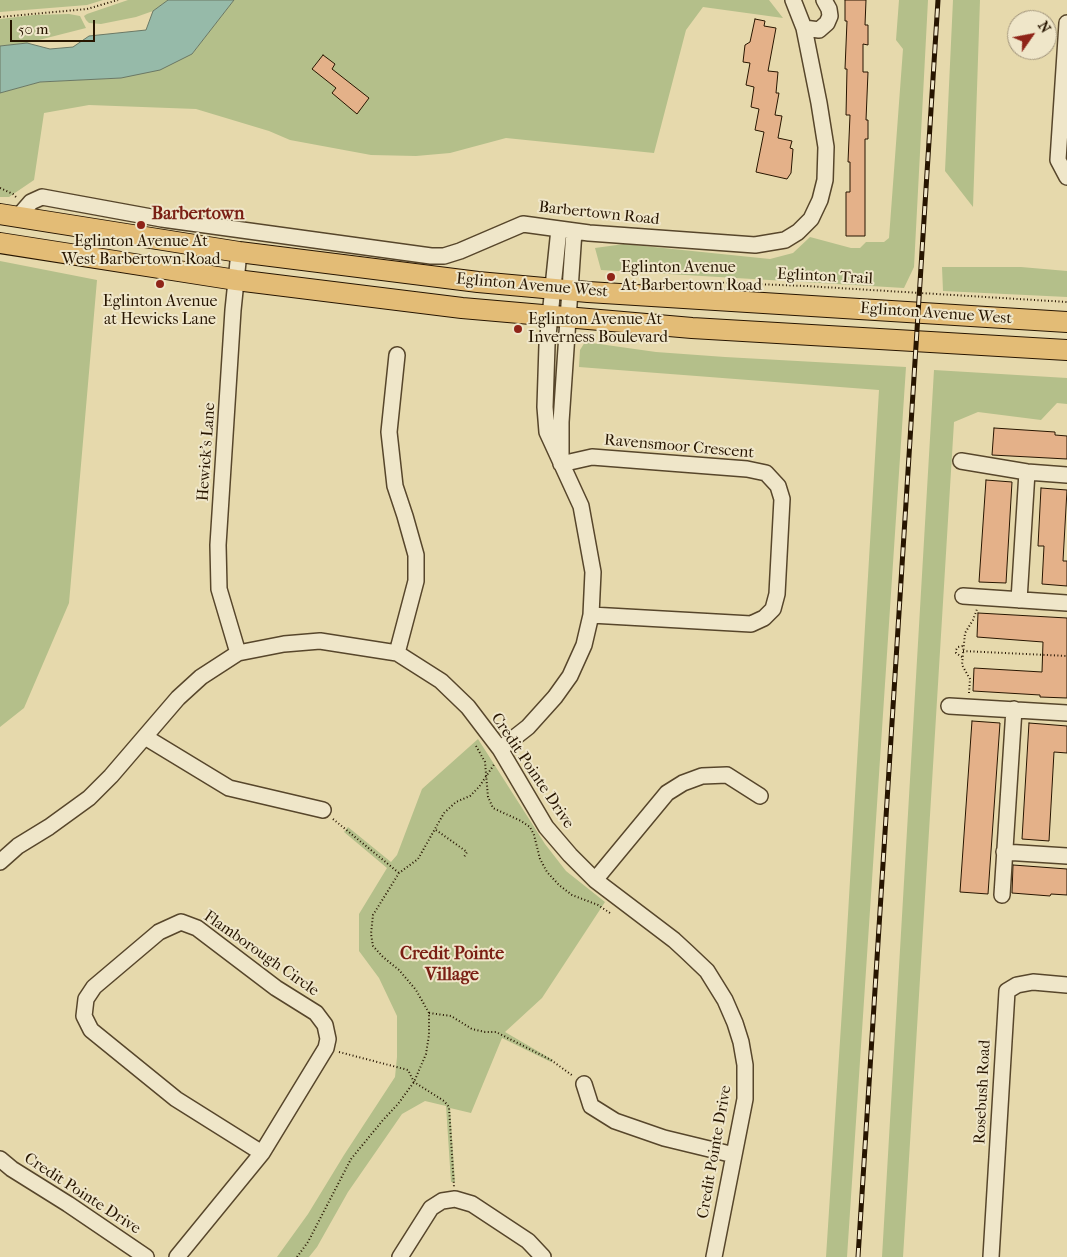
<!DOCTYPE html>
<style>
body{margin:0}
#map{position:relative;width:1067px;height:1257px;overflow:hidden;background:#e6d9ac;font-family:"IM FELL French Canon",serif}
canvas{display:block}
.north{position:absolute;left:1007px;top:10px;width:50px;height:50px;box-sizing:border-box;background:#efe6c9;border:1px solid #9f9279;border-radius:50%;rotate:57deg;font-size:14px;font-weight:700;line-height:20px;text-align:center;color:#271500}
.north::after{content:'';display:block;margin:auto;width:18px;height:22px;background:#8f2418;clip-path:polygon(50% 0,100% 100%,50% 72%,0 100%)}
.scale{position:absolute;left:10px;top:20px;width:85px;height:22px;box-sizing:border-box;border:2px solid #271500;border-top:0;padding-left:6px;font-size:15px;line-height:18px;white-space:nowrap;color:#271500;-webkit-text-stroke:4px #efe6c9;paint-order:stroke}
</style>
<div id="map">
<canvas width="1067" height="1257"></canvas>
<div class="north">N</div>
<div class="scale">50 m</div>
</div>
<script>
const c = document.querySelector('canvas').getContext('2d');
c.lineJoin = 'round';
function fillPath(path, color) { c.fillStyle = color; c.fill(path, 'evenodd'); }
const toPath = rows => new Path2D(rows.map(r => 'M' + r).join(''));
function stroke(path, color, width, dash) { c.strokeStyle = color; c.lineWidth = width; c.lineCap = dash ? 'butt' : 'round'; c.setLineDash(dash || []); c.stroke(path); }
function write(font, color, halo, rows, align = 'center') {
  c.font = font + ' "IM FELL French Canon",serif'; c.lineWidth = 4; c.setLineDash([]); c.textBaseline = 'middle'; c.strokeStyle = halo; c.fillStyle = color; for (const [text, x, y, turn = 0] of rows) {
    c.save(); c.translate(x, y); c.rotate((+turn || 0) * Math.PI / 180); c.textAlign = isNaN(turn) ? turn : align; if (halo) c.strokeText(text, 0, 0); c.fillText(text, 0, 0); c.restore();
  }
}
fillPath(toPath([
 [0,0,103,0,87,5,0,12],
 [128,0,168,0,153,11,136,17,101,24,89,23,86,20,84,16,87,14],
 [234,0,769,0,783,18,703,7,686,30,654,153,506,138,450,153,416,156,371,155,290,140,269,131,196,109,89,105,44,113,34,180,9,197,0,197,0,93,40,82,121,78,192,54],
 [899,0,928,0,914,267,904,288,601,270,595,248,624,244,770,259,793,253,810,237,851,248,860,248,866,242,884,242,889,238,903,49,896,40],
 [953,0,980,0,973,207,945,171],
 [69,14,80,16,86,28,27,43,0,46,0,19,34,15],
 [0,261,97,280,69,603,24,708,0,727],
 [942,267,1021,267,1067,271,1067,297,943,291],
 [585,342,656,352,725,357,906,367,847,1257,826,1257,846,948,879,390,579,367,580,350],
 [934,370,1067,378,1067,404,1057,403,1041,420,978,412,954,422,903,1257,882,1257],
 [478,739,545,844,566,871,605,902,542,998,505,1032,553,1060,551,1062,502,1038,471,1113,450,1108,455,1182,451,1182,446,1106,425,1101,402,1114,348,1192,317,1247,309,1257,277,1257,308,1214,344,1155,395,1077,397,1057,397,1016,379,978,359,951,359,914,387,868,344,832,348,827,391,862,397,855,422,789]
]), '#b4bf8a');
const water = toPath([
 [168,0,234,0,192,54,160,70,121,78,40,82,0,93,0,46,27,43,50,49,73,47,89,36,146,30,153,11,168,0]
]);
fillPath(water, '#96baa9');
stroke(water, '#6a7865', 1);
const building = toPath([
 [845,0,866,0,865,25,868,25,868,45,863,44,863,72,868,72,866,120,868,120,868,139,865,139,865,236,846,236,846,192,850,192,850,162,848,162,850,115,846,115,847,69,845,69,847,21,845,21,845,0],
 [755,19,765,21,764,26,776,28,768,71,778,72,776,93,779,93,775,115,782,116,778,138,792,141,790,148,793,149,791,173,787,179,756,172,764,132,755,130,759,109,751,107,754,87,746,85,750,63,743,62,745,45,750,42,755,19],
 [323,55,335,64,332,69,369,98,357,114,332,93,336,88,312,69,323,55],
 [994,428,1055,432,1055,435,1067,436,1067,459,992,455,994,428],
 [986,480,1012,482,1006,583,979,582,986,480],
 [1041,488,1067,490,1063,561,1067,561,1067,586,1042,584,1044,546,1038,546,1041,488],
 [978,613,1067,618,1067,698,1040,697,1040,695,973,691,974,668,1042,672,1043,642,977,637,978,613],
 [972,721,1000,723,988,894,960,892,972,721],
 [1029,723,1067,726,1067,753,1054,752,1049,841,1022,839,1029,723],
 [1013,865,1067,869,1067,895,1051,894,1050,896,1012,893,1013,865]
]);
fillPath(building, '#e4b189');
stroke(building, '#271500', 1);
const minor = toPath([
 [1067,23,1058,160,1067,177],
 [804,28,819,30,827,23,830,16,829,9,824,0],
 [18,217,31,202,42,197,162,219,431,256,444,256,460,251,523,224,589,233,755,245,785,240,798,232,811,219,820,200,825,180,826,147,819,103,804,28,793,0],
 [397,355,389,432,395,486,405,516,416,555,416,581,397,653],
 [561,457,561,422,574,231],
 [961,461,1027,472,1067,475],
 [561,464,592,457,747,469,766,473,778,486,782,499,777,594,773,609,764,618,751,624,591,615],
 [963,596,1067,603],
 [1019,600,1027,472],
 [238,653,219,589,218,545,233,310,239,252],
 [949,706,1067,713],
 [145,737,229,788,323,810],
 [500,749,528,727,555,697,570,676,584,645,591,615,593,572,581,506,547,432,545,407,547,345,559,229],
 [1004,852,1067,856],
 [0,862,18,846,49,827,89,798,111,776,178,698,201,677,238,653,284,644,320,641,397,653,441,681,468,707,500,749,546,827,570,855,595,880,674,940,687,952,707,971,725,1000,735,1023,741,1042,745,1065,745,1099,714,1257],
 [595,880,667,793,683,783,702,776,727,775,760,796],
 [1002,895,1014,709],
 [584,1084,591,1106,615,1121,664,1138,734,1155],
 [0,1159,12,1169,68,1204,146,1257],
 [177,1257,262,1153,326,1048,328,1039,325,1025,316,1013,276,988,197,928,181,922,159,932,94,987,86,999,84,1016,91,1030,176,1099,262,1153],
 [400,1257,431,1208,442,1201,455,1199,472,1204,528,1241,543,1257],
 [991,1257,1007,991,1017,985,1033,982,1067,985]
]);
const major = toPath([
 [0,214,239,252,478,282,588,292,1067,322],
 [0,243,236,280,462,308,692,328,1067,350]
]);
stroke(minor, '#57462b', 18);
stroke(major, '#271500', 22);
stroke(toPath([
 [0,17,87,9,118,0],
 [0,188,13,194,17,198],
 [702,282,806,286,1067,302],
 [963,651,1067,656],
 [962,657,956,653,956,650,958,647,963,646],
 [969,693,970,679,962,665,965,633,973,620,977,609],
 [476,746,485,762,488,797,493,808,521,821,530,827,534,835,540,859,547,872,559,885,572,895,598,905,610,913],
 [333,819,399,873],
 [436,830,467,852,464,857],
 [429,1013,451,1016,472,1029,485,1032,496,1032,551,1060,573,1076],
 [339,1052,408,1070,414,1082,444,1101,449,1107,454,1187],
 [297,1257,308,1242,351,1159,383,1120,398,1104,414,1082,426,1054,429,1035,429,1013,416,990,399,970,383,957,373,946,371,934,373,915,399,873,418,859,444,813,456,802,470,796,479,787,495,763]
]), '#271500', 2, [1, 2.5]);
stroke(minor, '#efe6c9', 15);
stroke(major, '#e3bc76', 20);
const rail = toPath([
 [858,1257,938,0]
]);
stroke(rail, '#271500', 5);
stroke(rail, '#efe6c9', 3, [9]);
for (const [x, y, r, color] of [
 [141,225,5,"#8f2418"],
 [611,277,5,"#8f2418"],
 [160,284,5,"#8f2418"],
 [518,329,5,"#8f2418"]
]) { const dot = new Path2D(); dot.arc(x, y, r, 0, 2 * Math.PI); c.fillStyle = color; c.fill(dot); stroke(dot, '#efe6c9', 2); }
write('16px', '#271500', '#efe6c9', [
 ["Barbertown Road",599,214,6],
 ["Eglinton Trail",825,277,3],
 ["Eglinton Avenue West",532,286,5],
 ["Eglinton Avenue West",936,314,4],
 ["Ravensmoor Crescent",679,447,5],
 ["Hewick's Lane",207,452,-86],
 ["Credit Pointe Drive",532,771,56],
 ["Flamborough Circle",261,954,35],
 ["Rosebush Road",983,1092,-87],
 ["Credit Pointe Drive",715,1152,-80],
 ["Credit Pointe Drive",82,1194,33]
]);
write('16px', '#271500', '#efe6c9', [
 ["Eglinton Avenue At",141,242],
 ["West Barbertown Road",141,260],
 ["Eglinton Avenue",621,268,"left"],
 ["At Barbertown Road",621,286,"left"],
 ["Eglinton Avenue",160,302],
 ["at Hewicks Lane",160,320],
 ["Eglinton Avenue At",528,320,"left"],
 ["Inverness Boulevard",528,338,"left"]
]);
write('bold 18px', '#7a1f14', '#efe6c9', [
 ["Barbertown",198,215],
 ["Credit Pointe",452,955],
 ["Village",452,976]
]);
</script>
